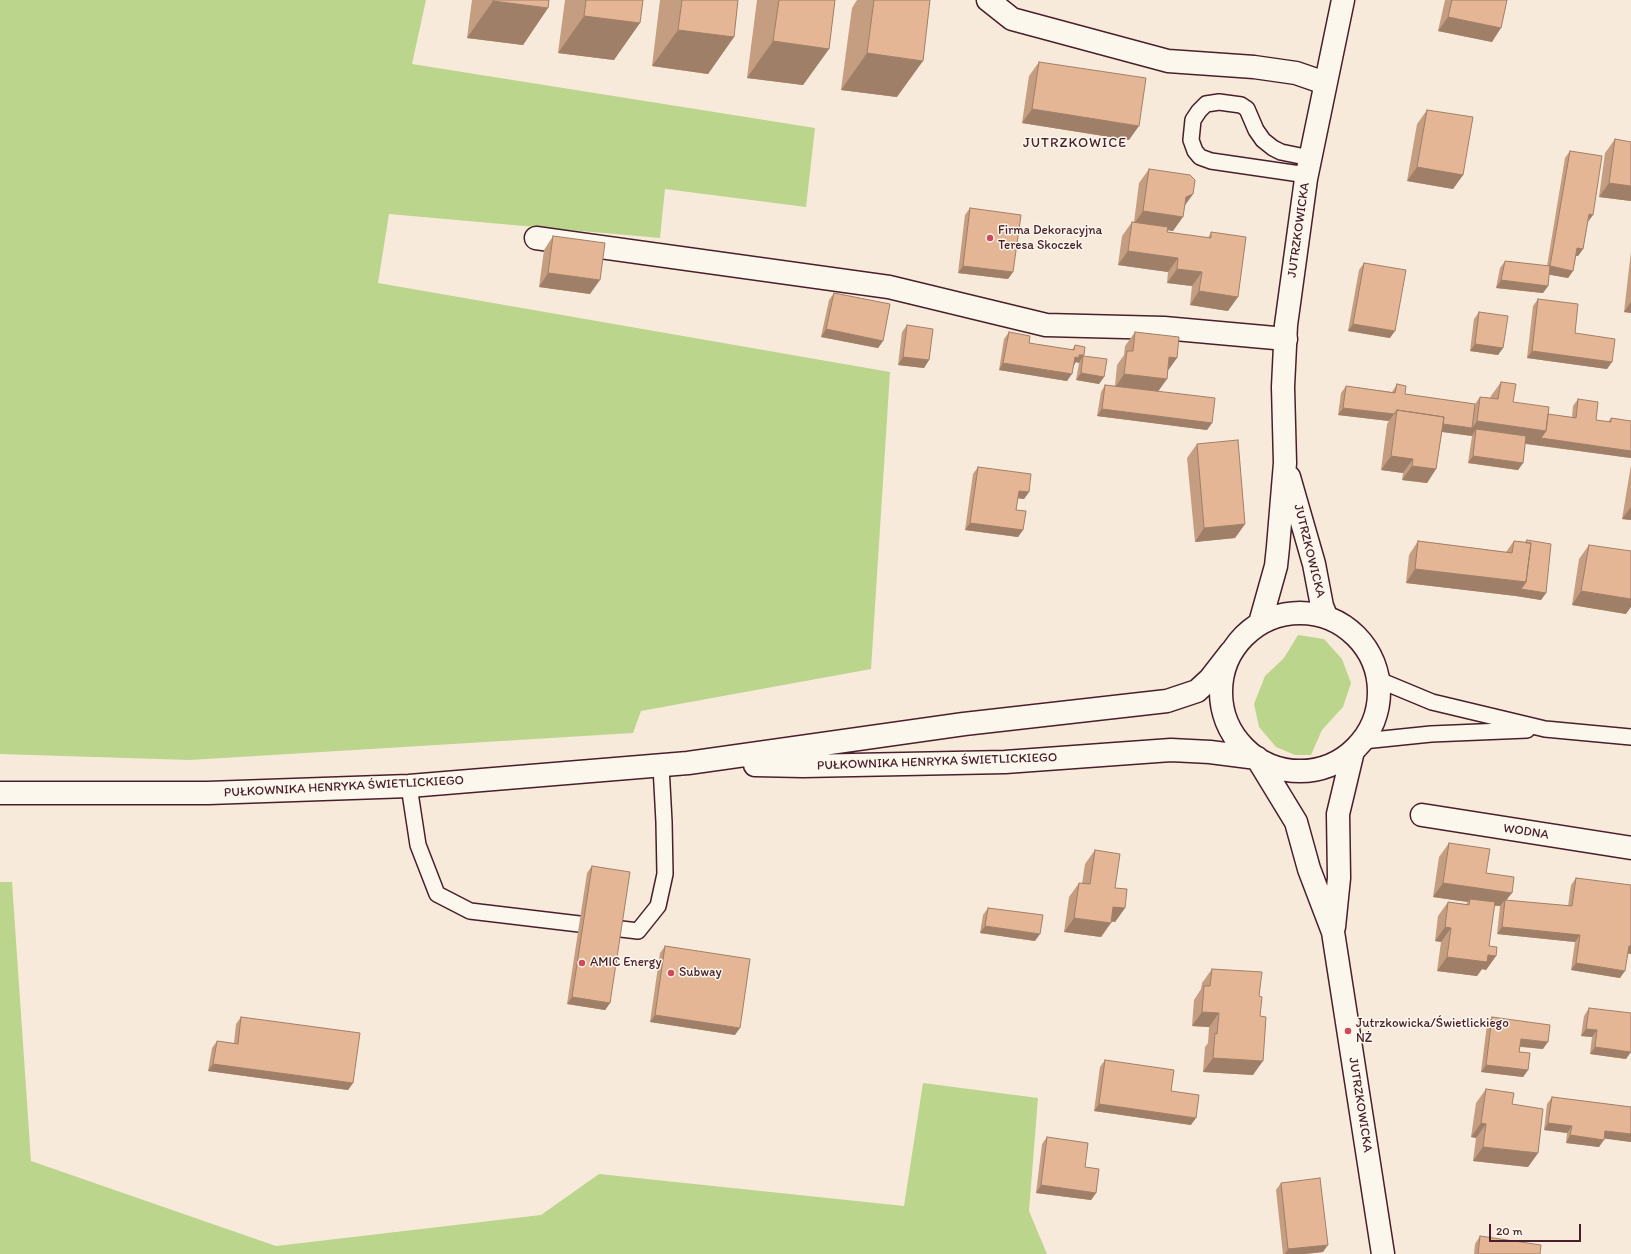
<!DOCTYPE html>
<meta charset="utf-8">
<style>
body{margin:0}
#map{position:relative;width:1631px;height:1254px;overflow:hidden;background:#f7eadb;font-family:Itim,sans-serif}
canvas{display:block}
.scale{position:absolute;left:1489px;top:1224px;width:92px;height:18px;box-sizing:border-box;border:2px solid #4a1f2b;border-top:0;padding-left:5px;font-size:12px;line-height:14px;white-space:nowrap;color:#4a1f2b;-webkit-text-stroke:3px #fbf7ec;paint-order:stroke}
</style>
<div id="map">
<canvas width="1631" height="1254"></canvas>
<div class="scale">20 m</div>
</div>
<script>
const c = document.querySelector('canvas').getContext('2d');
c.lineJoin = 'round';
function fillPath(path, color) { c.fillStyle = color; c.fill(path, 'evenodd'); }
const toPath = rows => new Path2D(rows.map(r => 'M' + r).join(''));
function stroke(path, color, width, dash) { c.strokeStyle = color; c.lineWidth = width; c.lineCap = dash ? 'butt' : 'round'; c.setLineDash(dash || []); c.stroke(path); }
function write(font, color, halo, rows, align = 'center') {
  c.font = font + ' Itim,sans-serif'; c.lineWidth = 3; c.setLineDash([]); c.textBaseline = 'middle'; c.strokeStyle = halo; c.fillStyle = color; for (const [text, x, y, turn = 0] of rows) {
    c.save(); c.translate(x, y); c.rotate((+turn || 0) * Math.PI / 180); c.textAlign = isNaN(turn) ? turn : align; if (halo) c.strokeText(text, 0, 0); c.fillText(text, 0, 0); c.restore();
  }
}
fillPath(toPath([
 [0,0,426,0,412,64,815,128,806,207,665,189,660,238,389,214,378,283,890,372,871,669,641,711,633,733,190,760,0,754],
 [1298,635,1324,639,1342,659,1351,683,1343,707,1322,730,1311,755,1295,755,1276,747,1259,727,1254,704,1265,676,1284,658],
 [0,882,12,882,31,1161,276,1246,541,1215,599,1174,904,1206,923,1083,1038,1098,1029,1211,1047,1254,0,1254]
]), '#bcd58c');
const lane = toPath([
 [1307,175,1211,161,1200,157,1195,151,1191,140,1193,120,1199,111,1206,104,1219,102,1241,105,1247,109,1256,130,1263,140,1273,148,1281,152,1310,158],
 [1379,680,1432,702,1545,729,1631,737],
 [1363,741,1431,734,1527,730],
 [409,786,418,845,437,894,470,911,638,931,658,906,665,874,664,822,661,766]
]);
const street = toPath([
 [988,0,1012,19,1168,61,1254,67,1296,73,1325,83],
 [536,238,889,287,1046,325,1164,328,1286,339],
 [1422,815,1631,848]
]);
const secondary = toPath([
 [1289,477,1314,564,1322,606,1326,616],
 '1221 692a79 79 0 1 1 158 0a79 79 0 1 1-158 0Z',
 [1260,623,1276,566,1278,547,1285,463,1283,387,1286,325,1306,179,1343,0],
 [1257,758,1296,822,1309,869,1333,932,1383,1254],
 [755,765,803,766,1005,762,1171,750,1210,752,1257,758],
 [0,793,208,793,409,786,688,763,964,724,1167,701,1197,691,1210,679,1231,652],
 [1334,927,1339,878,1338,814,1353,751]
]);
stroke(lane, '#4a1f2b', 18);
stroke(street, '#4a1f2b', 25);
stroke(secondary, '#4a1f2b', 25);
stroke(lane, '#fbf7ec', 15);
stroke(street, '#fbf7ec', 22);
stroke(secondary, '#fbf7ec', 22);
fillPath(toPath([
 [472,0,549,0,548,8,523,45,467,38],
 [565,0,643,0,614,60,558,53],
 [660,0,738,0,734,37,708,74,652,66],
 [757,0,835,0,829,49,803,85,747,78],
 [857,0,874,0,897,97,841,90,852,8],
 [1445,0,1507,0,1492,42,1438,31],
 [1039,62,1129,140,1022,123,1029,76],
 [1427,110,1463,175,1453,189,1407,181,1417,124],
 [1615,139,1631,201,1599,197,1605,153],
 [1570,151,1588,222,1583,249,1578,256,1576,256,1573,271,1568,278,1549,274,1548,286,1543,293,1496,288,1500,268,1505,261,1547,266,1565,158],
 [1149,169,1193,194,1185,205,1173,231,1168,230,1167,232,1208,238,1211,232,1228,311,1190,305,1192,286,1167,283,1168,272,1118,265,1122,236,1132,222,1134,222,1139,183],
 [970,208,1013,272,1008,279,958,273,965,215],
 [553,236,590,294,539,287,544,250],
 [1631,251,1631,313,1624,312],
 [1364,263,1390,338,1348,331,1359,270],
 [834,293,883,341,878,348,821,337,829,300],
 [1538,299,1575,333,1612,362,1607,369,1527,358,1533,306],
 [1479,312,1503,348,1498,355,1470,351,1474,319],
 [907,325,929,360,924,368,898,365,902,332],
 [1009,332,1029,343,1072,350,1075,345,1079,363,1076,362,1074,365,1067,381,999,370,1004,339],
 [1135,332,1168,371,1167,379,1158,391,1212,423,1207,430,1097,416,1101,392,1105,385,1115,386,1117,365,1124,355,1125,346],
 [1083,356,1104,377,1099,384,1076,380,1079,363],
 [1501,382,1513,402,1548,414,1572,417,1573,406,1578,399,1596,420,1608,422,1611,418,1631,421,1631,458,1525,444,1523,463,1518,470,1468,463,1472,436,1442,432,1436,469,1427,483,1402,480,1403,473,1381,470,1387,424,1389,421,1338,415,1341,393,1346,386,1392,392,1397,384,1405,394,1475,404,1480,397,1490,398,1491,396],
 [1197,444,1245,524,1235,538,1195,542,1187,458],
 [1631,465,1631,520,1622,519],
 [978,467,1029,492,1024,499,1018,498,1016,510,1023,530,1018,537,965,530,973,474],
 [1527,540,1546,593,1541,600,1516,596,1406,583,1409,555,1418,541,1506,552,1514,541,1525,542],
 [1589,545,1626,614,1572,605,1579,559],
 [1449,843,1486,873,1507,900,1568,906,1571,885,1576,878,1628,953,1620,978,1571,970,1575,942,1497,934,1500,906,1494,906,1489,946,1496,956,1486,970,1482,969,1477,976,1437,971,1441,942,1435,941,1438,916,1448,902,1466,904,1468,902,1433,897,1439,857],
 [1095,850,1115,888,1125,908,1115,922,1111,921,1101,937,1064,932,1069,897,1079,883,1082,884,1085,864],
 [592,866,610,1003,605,1010,567,1004,587,873],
 [988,908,1035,941,980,933,983,915],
 [665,946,735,1035,650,1022,660,953],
 [1212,969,1259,996,1253,1075,1203,1072,1205,1047,1208,1043,1209,1027,1192,1026,1194,1000,1201,989,1202,983],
 [1589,1008,1626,1059,1590,1054,1592,1037,1581,1036,1584,1016],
 [241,1017,353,1083,348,1090,208,1071,212,1048,217,1041,234,1043,236,1024],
 [1492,1017,1543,1049,1520,1047,1519,1052,1528,1070,1523,1077,1481,1072,1487,1024],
 [1105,1060,1171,1091,1191,1125,1094,1111,1100,1067],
 [1486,1089,1512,1104,1538,1153,1528,1167,1473,1161,1476,1138,1471,1137,1476,1103],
 [1552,1097,1631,1107,1631,1142,1604,1138,1599,1147,1566,1143,1567,1133,1544,1130,1547,1104],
 [1047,1137,1085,1167,1096,1193,1091,1200,1036,1193,1042,1144],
 [1281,1183,1323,1252,1305,1254,1283,1254,1276,1190],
 [1480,1236,1540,1254,1474,1254,1475,1244]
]), '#c59d80');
fillPath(toPath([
 [493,1,548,8,523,45,467,38],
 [584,16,640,23,614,60,558,53],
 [1448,17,1501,28,1492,42,1438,31],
 [678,30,734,37,708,74,652,66],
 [773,41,829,49,803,85,747,78],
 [867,53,923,61,897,97,841,90],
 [1032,109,1139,126,1129,140,1022,123],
 [1417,167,1463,175,1453,189,1407,181],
 [1609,183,1631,186,1631,201,1599,197],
 [1193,194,1183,208,1186,197],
 [1143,211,1183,217,1173,231,1133,225],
 [1589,214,1593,215,1588,222],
 [1577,248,1583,249,1578,256,1572,255],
 [1128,251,1178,258,1168,272,1118,265],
 [963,266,1013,272,1008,279,958,273],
 [1550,266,1573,271,1568,278,1545,274],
 [1177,269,1202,272,1192,286,1167,283],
 [548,273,600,280,590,294,539,287],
 [1501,280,1548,286,1543,293,1496,288],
 [1199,291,1238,297,1228,311,1190,305],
 [1631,302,1631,313,1624,312],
 [1353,324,1395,331,1390,338,1348,331],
 [826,329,883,341,878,348,821,337],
 [1475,344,1503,348,1498,355,1470,351],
 [1532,351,1612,362,1607,369,1527,358],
 [1079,355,1084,355,1079,363,1076,362,1074,365,1070,364,1075,357],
 [903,357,929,360,924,368,898,365],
 [1169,357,1177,358,1167,372],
 [1003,363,1072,374,1067,381,999,370],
 [1081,373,1104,377,1099,384,1076,380],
 [1124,374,1167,379,1157,393,1115,388],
 [1343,408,1394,414,1389,421,1338,415],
 [1102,409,1212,423,1207,430,1097,416],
 [1419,421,1472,428,1477,421,1546,431,1536,445,1475,437,1476,429,1472,436,1414,428],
 [1541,438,1631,451,1631,458,1536,445],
 [1391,456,1413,459,1403,473,1381,470],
 [1473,456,1523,463,1518,470,1468,463],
 [1412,466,1436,469,1427,483,1402,480],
 [1019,491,1029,492,1024,499,1014,498],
 [1631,507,1631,520,1622,519],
 [970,523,1023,530,1018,537,965,530],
 [1245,524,1235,538,1195,542,1204,528],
 [1415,569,1526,582,1546,593,1541,600,1516,596,1406,583],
 [1581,591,1631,599,1631,607,1626,614,1572,605],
 [1443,883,1512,893,1504,903,1505,900,1500,906,1469,902,1470,899,1468,902,1433,897],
 [1113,907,1125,908,1115,922,1104,921],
 [1074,918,1111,923,1101,937,1064,932],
 [985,926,1040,934,1035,941,980,933],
 [1445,927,1451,928,1441,942,1435,941],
 [1502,927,1580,935,1575,942,1497,934],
 [1629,946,1631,946,1631,954,1624,953],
 [1488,955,1496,956,1486,970,1482,969,1477,976,1437,971,1447,957],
 [1576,963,1625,971,1620,978,1571,970],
 [572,997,610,1003,605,1010,567,1004],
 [1202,1012,1219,1013,1209,1027,1192,1026],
 [655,1015,740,1028,735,1035,650,1022],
 [1586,1029,1597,1030,1592,1037,1581,1036],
 [1521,1039,1548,1042,1543,1049,1516,1046],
 [1595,1047,1631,1052,1626,1059,1590,1054],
 [1213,1058,1263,1061,1253,1075,1203,1072],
 [213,1064,353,1083,348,1090,208,1071],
 [1486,1065,1528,1070,1523,1077,1481,1072],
 [1099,1104,1196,1118,1191,1125,1094,1111],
 [1481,1123,1486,1124,1476,1138,1471,1137],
 [1548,1123,1572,1126,1567,1133,1544,1130],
 [1605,1131,1631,1134,1631,1142,1600,1138],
 [1570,1135,1604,1140,1599,1147,1566,1143],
 [1483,1147,1538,1153,1528,1167,1473,1161],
 [1041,1185,1096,1193,1091,1200,1036,1193],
 [1328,1245,1323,1252,1305,1254,1285,1254,1288,1249]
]), '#a07f68');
const building = toPath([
 [493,0,549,0,548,8,493,1,493,0],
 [586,0,643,0,640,23,584,16,586,0],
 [682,0,738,0,734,37,678,30,682,0],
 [779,0,835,0,829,49,773,41,779,0],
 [874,0,930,0,923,61,867,53,874,0],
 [1452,0,1507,0,1501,28,1448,17,1452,0],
 [1039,62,1146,78,1139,126,1032,109,1039,62],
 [1427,110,1473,117,1463,175,1417,167,1427,110],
 [1615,139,1631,142,1631,186,1609,183,1615,139],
 [1570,151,1602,156,1593,215,1589,214,1583,249,1577,248,1573,271,1550,266,1548,286,1501,280,1505,261,1550,266,1570,151],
 [1149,169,1190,175,1195,180,1193,194,1186,197,1183,217,1143,211,1149,169],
 [970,208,1021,215,1013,272,963,266,970,208],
 [1132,222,1168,227,1167,232,1211,238,1211,232,1246,237,1238,297,1199,291,1202,272,1177,269,1178,258,1128,251,1132,222],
 [553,236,605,243,600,280,548,273,553,236],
 [1364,263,1406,270,1395,331,1353,324,1364,263],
 [834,293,890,304,883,341,826,329,834,293],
 [1538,299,1578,304,1575,333,1615,339,1612,362,1532,351,1538,299],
 [1479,312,1508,316,1503,348,1475,344,1479,312],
 [907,325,933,329,929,360,903,357,907,325],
 [1009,332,1030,336,1029,343,1074,350,1075,345,1085,347,1084,355,1079,355,1079,358,1075,357,1072,374,1003,363,1009,332],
 [1135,332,1179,337,1177,358,1169,357,1167,379,1124,374,1127,351,1133,351,1135,332],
 [1083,356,1107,359,1104,377,1081,373,1083,356],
 [1501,382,1516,384,1513,402,1549,407,1546,431,1477,421,1480,397,1498,399,1501,382],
 [1397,384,1406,386,1405,394,1475,404,1472,428,1443,424,1444,417,1397,410,1394,414,1343,408,1346,386,1395,393,1397,384],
 [1105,385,1215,398,1212,423,1102,409,1105,385],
 [1578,399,1598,402,1596,420,1611,422,1611,418,1631,421,1631,451,1541,438,1546,431,1548,414,1576,418,1578,399],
 [1397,410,1444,417,1436,469,1412,466,1413,459,1391,456,1397,410],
 [1476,429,1526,436,1523,463,1473,456,1476,429],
 [1238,440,1245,524,1204,528,1197,444,1238,440],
 [978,467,1031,474,1029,492,1019,491,1016,510,1026,511,1023,530,970,523,978,467],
 [1527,540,1551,544,1546,593,1521,589,1526,582,1531,543,1526,543,1527,540],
 [1418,541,1512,553,1514,541,1531,543,1526,582,1415,569,1418,541],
 [1589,545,1631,551,1631,599,1581,591,1589,545],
 [1449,843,1490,849,1486,873,1514,877,1512,893,1443,883,1449,843],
 [1095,850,1120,854,1115,888,1127,889,1125,908,1113,907,1111,923,1074,918,1079,883,1090,884,1095,850],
 [592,866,630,872,610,1003,572,997,592,866],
 [1576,878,1631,885,1631,946,1629,946,1625,971,1576,963,1580,935,1502,927,1505,900,1572,906,1576,878],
 [1470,899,1495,902,1489,946,1497,947,1496,956,1488,955,1487,962,1447,957,1451,928,1445,927,1448,902,1469,905,1470,899],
 [988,908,1043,915,1040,934,985,926,988,908],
 [665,946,750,959,740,1028,655,1015,665,946],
 [1212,969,1262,972,1259,996,1262,997,1260,1016,1266,1017,1263,1061,1213,1058,1215,1033,1217,1034,1219,1013,1202,1012,1204,986,1210,986,1212,969],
 [1589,1008,1631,1013,1631,1052,1595,1047,1597,1030,1586,1029,1589,1008],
 [241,1017,360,1033,353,1083,213,1064,217,1041,238,1044,241,1017],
 [1492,1017,1550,1025,1548,1042,1521,1039,1519,1052,1530,1053,1528,1070,1486,1065,1492,1017],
 [1105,1060,1174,1070,1171,1091,1199,1095,1196,1118,1099,1104,1105,1060],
 [1486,1089,1514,1093,1512,1104,1543,1109,1538,1153,1483,1147,1486,1124,1481,1123,1486,1089],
 [1552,1097,1631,1107,1631,1134,1605,1131,1604,1140,1570,1135,1572,1126,1548,1123,1552,1097],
 [1047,1137,1088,1143,1085,1167,1099,1169,1096,1193,1041,1185,1047,1137],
 [1320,1178,1328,1245,1288,1249,1281,1183,1320,1178],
 [1480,1236,1541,1245,1540,1254,1478,1254,1480,1236]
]);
fillPath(building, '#e5b695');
stroke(building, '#a07f68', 1);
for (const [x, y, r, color] of [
 [990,238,4,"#d1495b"],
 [582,963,4,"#d1495b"],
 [671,973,4,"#d1495b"],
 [1348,1031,4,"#d1495b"]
]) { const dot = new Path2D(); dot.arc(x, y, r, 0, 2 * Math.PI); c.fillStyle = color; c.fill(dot); stroke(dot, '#fbf7ec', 1.5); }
write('13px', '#4a1f2b', '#fbf7ec', [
 ["JUTRZKOWICKA",1299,230,-82],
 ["JUTRZKOWICKA",1309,551,76],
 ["PUŁKOWNIKA HENRYKA ŚWIETLICKIEGO",937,762,-2],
 ["PUŁKOWNIKA HENRYKA ŚWIETLICKIEGO",344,787,-3],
 ["WODNA",1526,832,9],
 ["JUTRZKOWICKA",1360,1105,81]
]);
write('13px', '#4a1f2b', '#fbf7ec', [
 ["Firma Dekoracyjna",998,231],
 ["Teresa Skoczek",998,246],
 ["AMIC Energy",590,963],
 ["Subway",679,973],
 ["Jutrzkowicka/Świetlickiego",1356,1024],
 ["NŻ",1356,1039]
], 'left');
c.letterSpacing = '1px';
write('14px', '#4a1f2b', '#fbf7ec', [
 ["JUTRZKOWICE",1075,143]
]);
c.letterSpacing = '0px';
</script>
